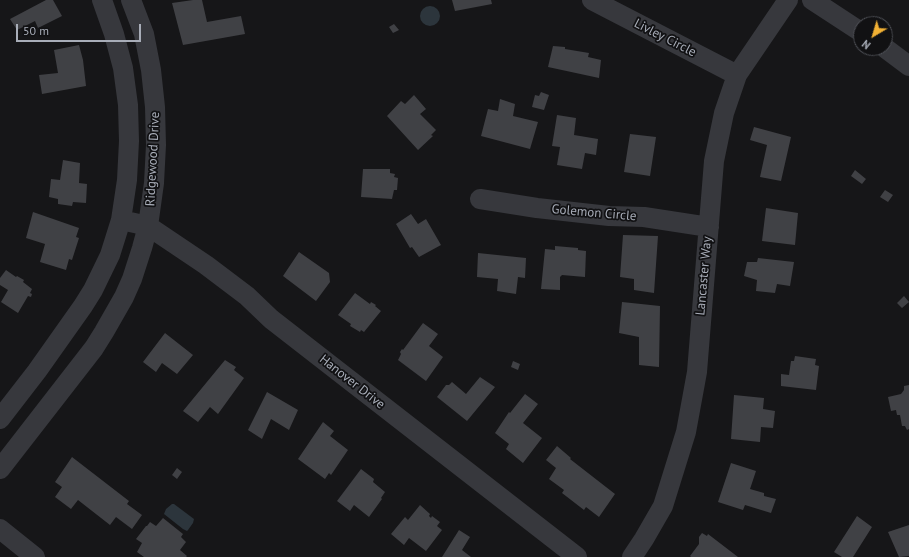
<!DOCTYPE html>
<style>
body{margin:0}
#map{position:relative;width:909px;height:557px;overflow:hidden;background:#161618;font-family:"PT Sans",sans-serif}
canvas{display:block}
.north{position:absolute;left:853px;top:16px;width:40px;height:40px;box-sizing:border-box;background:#111113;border:1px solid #4d4f55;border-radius:50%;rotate:218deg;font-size:11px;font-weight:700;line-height:16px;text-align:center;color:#a8adb8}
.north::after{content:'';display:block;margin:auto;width:14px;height:18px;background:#f2b134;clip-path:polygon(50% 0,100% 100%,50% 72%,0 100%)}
.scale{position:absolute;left:16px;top:24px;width:125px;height:18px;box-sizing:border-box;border:2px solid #a8adb8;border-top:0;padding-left:5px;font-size:12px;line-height:14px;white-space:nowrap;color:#a8adb8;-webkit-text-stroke:3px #111113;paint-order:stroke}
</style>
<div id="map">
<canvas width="909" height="557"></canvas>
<div class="north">N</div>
<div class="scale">50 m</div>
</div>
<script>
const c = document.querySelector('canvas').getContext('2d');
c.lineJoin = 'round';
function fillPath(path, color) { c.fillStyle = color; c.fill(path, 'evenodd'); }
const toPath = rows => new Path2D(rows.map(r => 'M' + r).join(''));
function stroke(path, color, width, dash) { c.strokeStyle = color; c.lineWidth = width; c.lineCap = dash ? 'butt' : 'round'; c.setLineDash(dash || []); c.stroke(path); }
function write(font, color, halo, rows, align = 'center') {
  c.font = font + ' "PT Sans",sans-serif'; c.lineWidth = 3.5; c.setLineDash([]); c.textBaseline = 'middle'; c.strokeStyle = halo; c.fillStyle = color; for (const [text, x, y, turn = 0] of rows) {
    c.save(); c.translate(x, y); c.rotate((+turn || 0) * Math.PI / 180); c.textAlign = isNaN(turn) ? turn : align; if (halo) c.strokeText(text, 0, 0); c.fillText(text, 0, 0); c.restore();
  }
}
fillPath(toPath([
 '420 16a10 10 0 1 1 20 0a10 10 0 1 1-20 0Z',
 [172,504,174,504,194,519,193,523,188,530,187,531,183,529,164,514,166,509]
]), '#2c353c');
fillPath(toPath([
 [46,0,53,0,62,16,38,28,35,21,17,30,10,19],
 [193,0,202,0,207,22,241,16,245,34,183,45,172,3],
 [452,0,491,0,492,4,455,11],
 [394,24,399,30,393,33,389,27],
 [79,45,83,60,86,86,42,94,39,75,58,73,54,50],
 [553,46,565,47,565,49,589,53,588,57,601,60,599,78,548,67],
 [541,92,549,95,544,110,532,107,535,95,539,96],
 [414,95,426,109,420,114,436,130,431,135,433,136,418,150,387,116,401,101,405,104],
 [500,99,515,104,513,116,538,122,530,149,481,136,488,109,498,111],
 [557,115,576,118,574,135,598,139,596,155,585,153,582,169,557,165,560,147,552,146],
 [754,127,791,137,781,181,760,177,767,145,750,140],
 [630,134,656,137,650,176,624,172],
 [63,160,80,163,79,183,87,184,86,203,73,202,72,206,58,204,58,199,49,197,51,179,60,180],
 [363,169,390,169,390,173,395,174,394,177,398,178,397,190,394,190,392,199,361,197],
 [855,170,866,179,862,184,851,176],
 [885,190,893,195,888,202,880,197],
 [766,208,798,213,795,245,762,241],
 [33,212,79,228,76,237,79,238,72,260,69,259,66,270,40,262,45,244,26,238],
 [411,214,418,224,426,219,441,245,419,257,412,247,410,248,396,224],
 [623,235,658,236,654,293,634,290,634,279,620,277],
 [555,246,578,248,578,250,586,251,585,277,562,275,560,277,560,290,541,289,545,249,555,250],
 [299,252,329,273,330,282,316,301,283,276],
 [478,253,526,258,525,278,518,277,516,294,497,291,498,279,477,277],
 [758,258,794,262,790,286,777,284,775,293,756,291,757,280,744,276,747,262,757,262],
 [6,270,16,277,17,276,24,280,23,282,32,289,30,293,32,294,31,297,28,296,18,313,1,302,8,290,0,285,0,278],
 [355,293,370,304,371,302,376,305,375,306,381,311,364,332,361,330,360,332,350,326,351,324,338,315],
 [904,296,909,302,902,308,897,303],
 [622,302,660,306,659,367,639,365,639,337,619,333],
 [423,323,438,334,429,346,443,357,426,381,398,360,401,354,400,352,402,349,403,350],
 [165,333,193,355,177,374,162,363,156,372,143,362],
 [795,356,816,359,815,365,819,366,816,390,781,386,781,374,789,375,791,361,794,361],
 [225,360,236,367,234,370,244,378,218,414,210,407,198,422,183,411],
 [513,361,520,364,518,370,511,367],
 [480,377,495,387,467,421,437,397,446,385,449,385,452,382,466,394],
 [909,385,909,429,907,430,905,426,902,426,900,415,897,415,896,410,891,411,888,397,901,394,904,390,904,386],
 [267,392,298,410,289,430,271,419,262,439,248,430],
 [525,394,538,404,523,423,542,438,523,463,506,449,509,444,495,433,509,412,510,413],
 [734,395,764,398,763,409,775,411,773,428,761,427,760,442,731,439],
 [323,422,334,431,330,436,348,450,331,475,329,473,325,479,298,459],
 [557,446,571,458,570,459,615,494,599,517,586,507,584,510,562,493,564,490,549,479,556,468,546,460],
 [72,457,129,501,127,504,142,515,132,529,116,517,110,525,78,500,71,509,55,497,62,487,55,482],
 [731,463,756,471,750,489,764,493,764,496,776,499,771,513,745,505,743,510,718,502],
 [177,468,182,472,177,479,172,475],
 [361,469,374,479,373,482,385,492,381,498,382,499,369,517,354,505,350,511,337,501],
 [420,505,430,514,429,516,431,518,432,516,440,522,437,526,442,530,426,551,409,538,404,545,391,534,405,517,408,520],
 [857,516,872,527,853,557,842,557,834,552],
 [163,518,183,534,181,537,186,542,180,550,187,556,186,557,144,557,137,552,142,543,136,539,146,526,147,526,150,522,156,526],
 [909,525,909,556,899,557,888,532],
 [459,530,470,537,462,550,471,557,442,557],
 [702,533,707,536,708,534,738,557,691,557,690,556,699,544,699,537]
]), '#404145');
stroke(toPath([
 [592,0,737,75],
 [812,0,861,32],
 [885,48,909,66],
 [480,199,537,208,609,216,644,217,709,227],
 [121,220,148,226,206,265,247,296,271,319,577,557],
 [0,419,37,371,83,306,93,290,110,255,121,220,127,180,129,141,128,105,123,68,114,34,102,0],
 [0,469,94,348,104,332,124,297,132,279,142,248,148,226,154,183,156,145,155,107,151,70,144,34,131,0],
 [0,529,35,557],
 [632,557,644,539,663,506,686,432,697,372,714,161,724,113,737,75,788,0]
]), '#37383d', 20);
write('13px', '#a8adb8', '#111113', [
 ["Livley Circle",665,38,27],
 ["Ridgewood Drive",153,159,-87],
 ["Golemon Circle",594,213,5],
 ["Lancaster Way",704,276,-85],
 ["Hanover Drive",352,382,38]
]);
</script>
